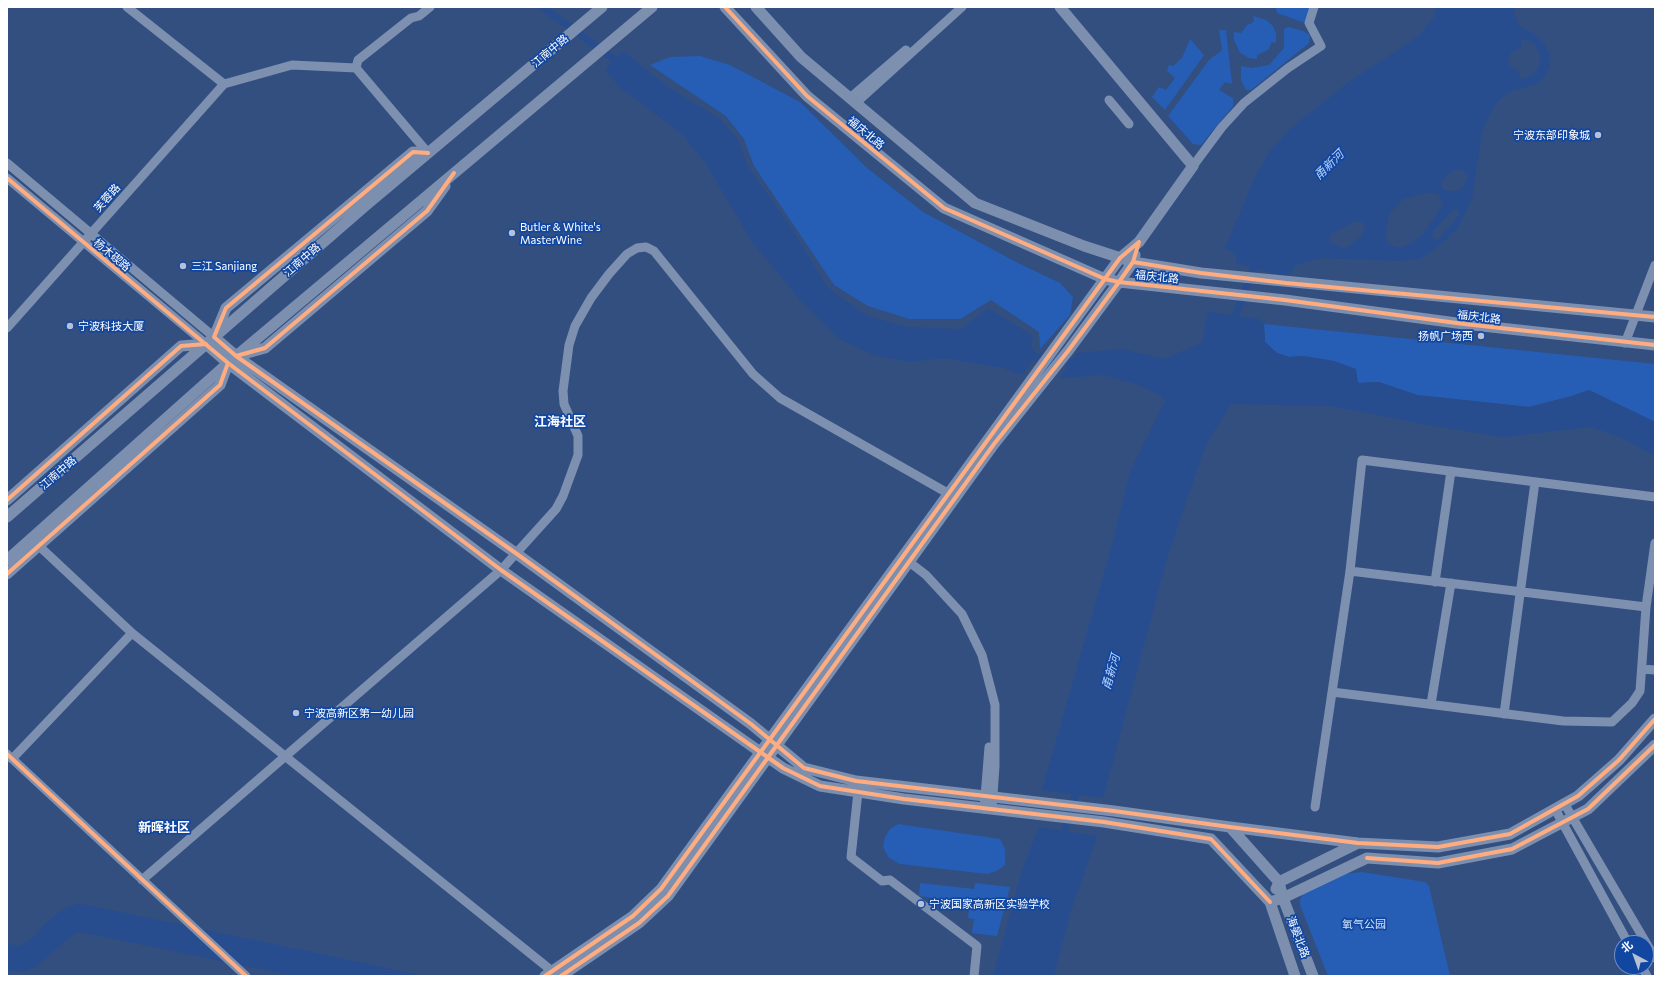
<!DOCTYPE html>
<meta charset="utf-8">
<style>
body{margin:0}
#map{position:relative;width:1662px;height:983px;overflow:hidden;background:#324f80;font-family:Commissioner,"Noto Sans SC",sans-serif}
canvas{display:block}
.frame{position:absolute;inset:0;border:8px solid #fff;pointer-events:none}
.north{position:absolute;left:1614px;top:935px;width:40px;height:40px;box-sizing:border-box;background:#1147a1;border:1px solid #7091c7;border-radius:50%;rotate:319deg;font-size:11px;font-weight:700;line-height:16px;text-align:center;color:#fff}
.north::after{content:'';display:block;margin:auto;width:14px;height:18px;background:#b7c1d3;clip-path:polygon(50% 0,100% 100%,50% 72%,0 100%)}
</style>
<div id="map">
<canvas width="1662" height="983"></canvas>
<div class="frame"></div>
<div class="north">北</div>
</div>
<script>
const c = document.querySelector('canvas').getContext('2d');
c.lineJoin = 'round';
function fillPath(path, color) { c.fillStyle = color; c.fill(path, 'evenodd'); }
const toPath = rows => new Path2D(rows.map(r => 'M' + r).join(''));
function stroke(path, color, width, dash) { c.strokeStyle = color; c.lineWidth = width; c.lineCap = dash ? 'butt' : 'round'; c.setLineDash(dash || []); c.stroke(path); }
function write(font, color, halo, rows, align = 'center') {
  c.font = font + ' Commissioner,"Noto Sans SC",sans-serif'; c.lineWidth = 3.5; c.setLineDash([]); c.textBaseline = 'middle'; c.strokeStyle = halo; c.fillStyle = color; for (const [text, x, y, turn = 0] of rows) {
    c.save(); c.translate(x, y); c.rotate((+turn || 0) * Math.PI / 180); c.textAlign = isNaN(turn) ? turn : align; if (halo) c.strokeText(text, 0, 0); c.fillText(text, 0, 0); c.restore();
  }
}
fillPath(toPath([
 [1312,7,1305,23,1277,13,1276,8],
 [1253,16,1266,20,1273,26,1276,34,1276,43,1272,42,1268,50,1257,55,1257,59,1249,58,1240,53,1234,40,1234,32,1241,33,1247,25,1254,22],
 [1288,27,1303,31,1310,35,1309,43,1251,90,1246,90,1241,80,1241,66,1252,68,1269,65,1284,48,1284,29],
 [1219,30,1226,30,1232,84,1225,82,1219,90,1233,98,1233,106,1201,145,1193,144,1168,116,1209,60,1222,50],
 [1190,39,1204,55,1165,110,1152,97,1159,87,1166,90,1175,78,1167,71,1169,65,1173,66,1182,58],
 [700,56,730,65,800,102,867,168,923,212,1018,263,1060,283,1073,297,1070,315,1040,349,1039,332,991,300,960,319,909,319,868,306,834,285,754,166,744,139,726,116,650,65,670,57],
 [1264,324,1655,364,1655,422,1589,390,1572,396,1529,407,1417,395,1379,382,1358,383,1355,369,1334,361,1303,356,1289,357,1277,353,1265,342],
 [898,824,1000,839,1005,849,1005,865,997,871,987,874,900,864,889,858,883,847,885,837,890,829],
 [1362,872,1425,882,1429,886,1450,976,1328,976,1300,905,1300,899,1311,882,1322,876],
 [920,883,974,889,975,883,1010,887,997,936,972,933,974,919,968,918,969,909,940,904,941,899,919,896]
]), '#265eb6');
fillPath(toPath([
 [1435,7,1513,7,1516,19,1520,27,1533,33,1543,42,1549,53,1550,65,1546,75,1537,84,1512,91,1504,96,1497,102,1490,114,1482,132,1472,199,1458,228,1441,244,1420,259,1397,261,1321,258,1296,265,1287,277,1236,263,1236,255,1225,248,1255,177,1270,151,1290,129,1349,82,1419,36,1434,17],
 [1521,39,1531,41,1535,45,1540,54,1541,60,1537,71,1527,78,1521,79,1518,71,1511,67,1508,62,1511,52,1521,48],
 [1461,169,1468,176,1464,186,1456,192,1444,190,1442,187,1442,181,1452,171],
 [1429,192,1438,194,1443,204,1432,221,1422,235,1411,243,1401,248,1392,246,1386,240,1386,233,1389,214,1403,199],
 [1453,210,1457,210,1460,213,1455,220,1438,240,1432,238,1433,231],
 [1361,221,1365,226,1362,236,1348,247,1341,248,1334,245,1329,240,1330,234,1354,222],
 [623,51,668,87,720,119,737,138,747,165,792,229,828,288,866,315,906,327,961,329,988,308,1033,336,1031,346,1037,354,1022,375,1003,368,943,358,909,362,874,355,839,339,803,303,753,243,705,162,688,142,682,134,621,88,605,70],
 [1208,312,1259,319,1264,324,1265,342,1277,353,1289,357,1303,356,1334,361,1356,369,1358,383,1379,382,1417,395,1529,407,1572,396,1589,390,1655,422,1655,456,1620,437,1591,427,1503,437,1429,425,1331,406,1231,404,1206,444,1168,555,1103,798,1042,790,1110,552,1130,472,1165,401,1160,395,1135,384,1104,375,1060,378,1077,353,1121,349,1164,359,1202,343],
 [1039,827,1097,836,1070,914,1054,976,993,976,1022,870],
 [77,904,87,905,425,976,294,976,80,932,75,933,34,968,22,972,7,971,7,944,20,946,34,937,44,925,63,909]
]), '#274d8f');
stroke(toPath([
 [542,7,622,65],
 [1232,325,1257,260],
 [1025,355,1080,364],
 [1062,839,1078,786]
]), '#274d8f', 7);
stroke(toPath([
 [127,7,224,84],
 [356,68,358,60,411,18,419,16,430,7],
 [224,84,292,65,356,68,428,153],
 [850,98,906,50],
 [1109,100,1129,124],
 [856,103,962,7],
 [7,163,214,337],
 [1193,166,1222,127,1244,103,1288,68,1321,46,1309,23,1314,7],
 [7,178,206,344],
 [7,328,224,84],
 [1625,343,1655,265],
 [39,546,132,633,557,975],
 [904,558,926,575,962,614,982,655,995,705,995,766,992,809],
 [1350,571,1646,607],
 [1435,582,1451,471],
 [1642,669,1655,670],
 [1332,692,1563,721,1612,722,1632,703,1640,691,1646,607,1655,543],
 [1431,704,1451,583],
 [1504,714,1535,482],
 [7,754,246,976],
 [12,759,132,633],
 [858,792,851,857,882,881,890,880,977,946,974,976],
 [1564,803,1655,958],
 [1315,807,1350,571,1362,460,1655,497],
 [984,809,989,747],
 [1555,809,1628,943],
 [142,880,501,570,556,509,563,496,578,455,578,436,564,404,563,391,569,345,575,326,591,298,609,274,627,254,637,248,646,247,654,251,753,374,780,398,944,491,953,499],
 [1642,967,1647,976]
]), '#7d90b0', 9);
stroke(toPath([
 [725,7,807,96,944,208,1105,279,1119,282,1285,300,1464,324,1655,345],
 [756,7,801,57,975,203,1084,246,1133,262,1201,273,1655,317],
 [428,153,413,152,226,308,214,337,236,356,517,554,751,724,804,768,856,781,1114,811,1230,827,1358,843,1438,847,1510,834,1578,796,1619,760,1655,719],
 [240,355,265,348,427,211,445,186],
 [7,500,181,346,206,344,228,363,501,570,783,768,820,786,904,799,1104,822,1211,839,1270,902,1295,976],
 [7,517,365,206,602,7],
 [7,560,228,363,652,7],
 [7,574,220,385,227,366],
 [1230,827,1279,882,1283,898,1313,976],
 [1276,889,1279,882,1358,843],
 [1270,902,1283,898,1367,858,1438,863,1512,849,1588,809,1655,745],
 [545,976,633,916,661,889,1120,258,1139,242,1193,166,1060,7],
 [561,976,639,923,668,896,994,444,1068,351,1119,282,1133,262,1135,255]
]), '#7d8faf', 11);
stroke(toPath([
 [725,7,807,96,944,208,1105,279,1119,282,1285,300,1464,324,1655,345],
 [428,153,413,152,226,308,214,337,236,356,517,554,751,724,804,768,856,781,1114,811,1230,827,1358,843,1438,847,1510,834,1578,796,1619,760,1655,719],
 [7,178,228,363,501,570,783,768,820,786,904,799,1104,822,1211,839,1270,902],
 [1133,262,1201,273,1286,283,1655,317],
 [236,356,265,348,427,211,454,173],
 [7,500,181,346,206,344],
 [7,574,220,385,228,363],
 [7,754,246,976],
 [1367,858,1438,863,1512,849,1588,809,1655,745],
 [545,976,633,916,661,889,1120,258,1139,242],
 [561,976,639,923,668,896,994,444,1068,351,1119,282,1133,262,1139,242]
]), '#ffac80', 4);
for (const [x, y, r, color] of [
 [1598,135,4,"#b7c1d3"],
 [512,233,4,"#b7c1d3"],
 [183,266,4,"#b7c1d3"],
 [70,326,4,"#b7c1d3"],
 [1481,336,4,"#b7c1d3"],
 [296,713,4,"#b7c1d3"],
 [921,904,4,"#b7c1d3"]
]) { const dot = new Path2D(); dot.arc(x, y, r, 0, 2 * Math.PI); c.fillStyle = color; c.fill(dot); stroke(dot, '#1147a1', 1.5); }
write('11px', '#fff', '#1147a1', [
 ["江南中路",550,51,-40],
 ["福庆北路",866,133,40],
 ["芙蓉路",107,198,-48],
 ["杨木碶路",112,255,40],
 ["江南中路",302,260,-41],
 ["福庆北路",1157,277,6],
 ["福庆北路",1479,317,7],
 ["江南中路",58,473,-41],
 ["海晏北路",1298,937,69]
]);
write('11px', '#fff', '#1147a1', [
 ["宁波东部印象城",1590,135,"right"],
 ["Butler & White's",520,227],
 ["MasterWine",520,240],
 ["三江 Sanjiang",191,266],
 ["宁波科技大厦",78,326],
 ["扬帆广场西",1473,336,"right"],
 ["宁波高新区第一幼儿园",304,713],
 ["宁波国家高新区实验学校",929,904]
], 'left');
write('11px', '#d3e4fe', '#1147a1', [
 ["氧气公园",1364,924]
]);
write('italic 12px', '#b7d2fb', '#1147a1', [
 ["甬新河",1329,165,-45],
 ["甬新河",1111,672,-74]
]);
write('bold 13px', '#fff', '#1147a1', [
 ["江海社区",560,422],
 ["新晖社区",164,828]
]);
</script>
